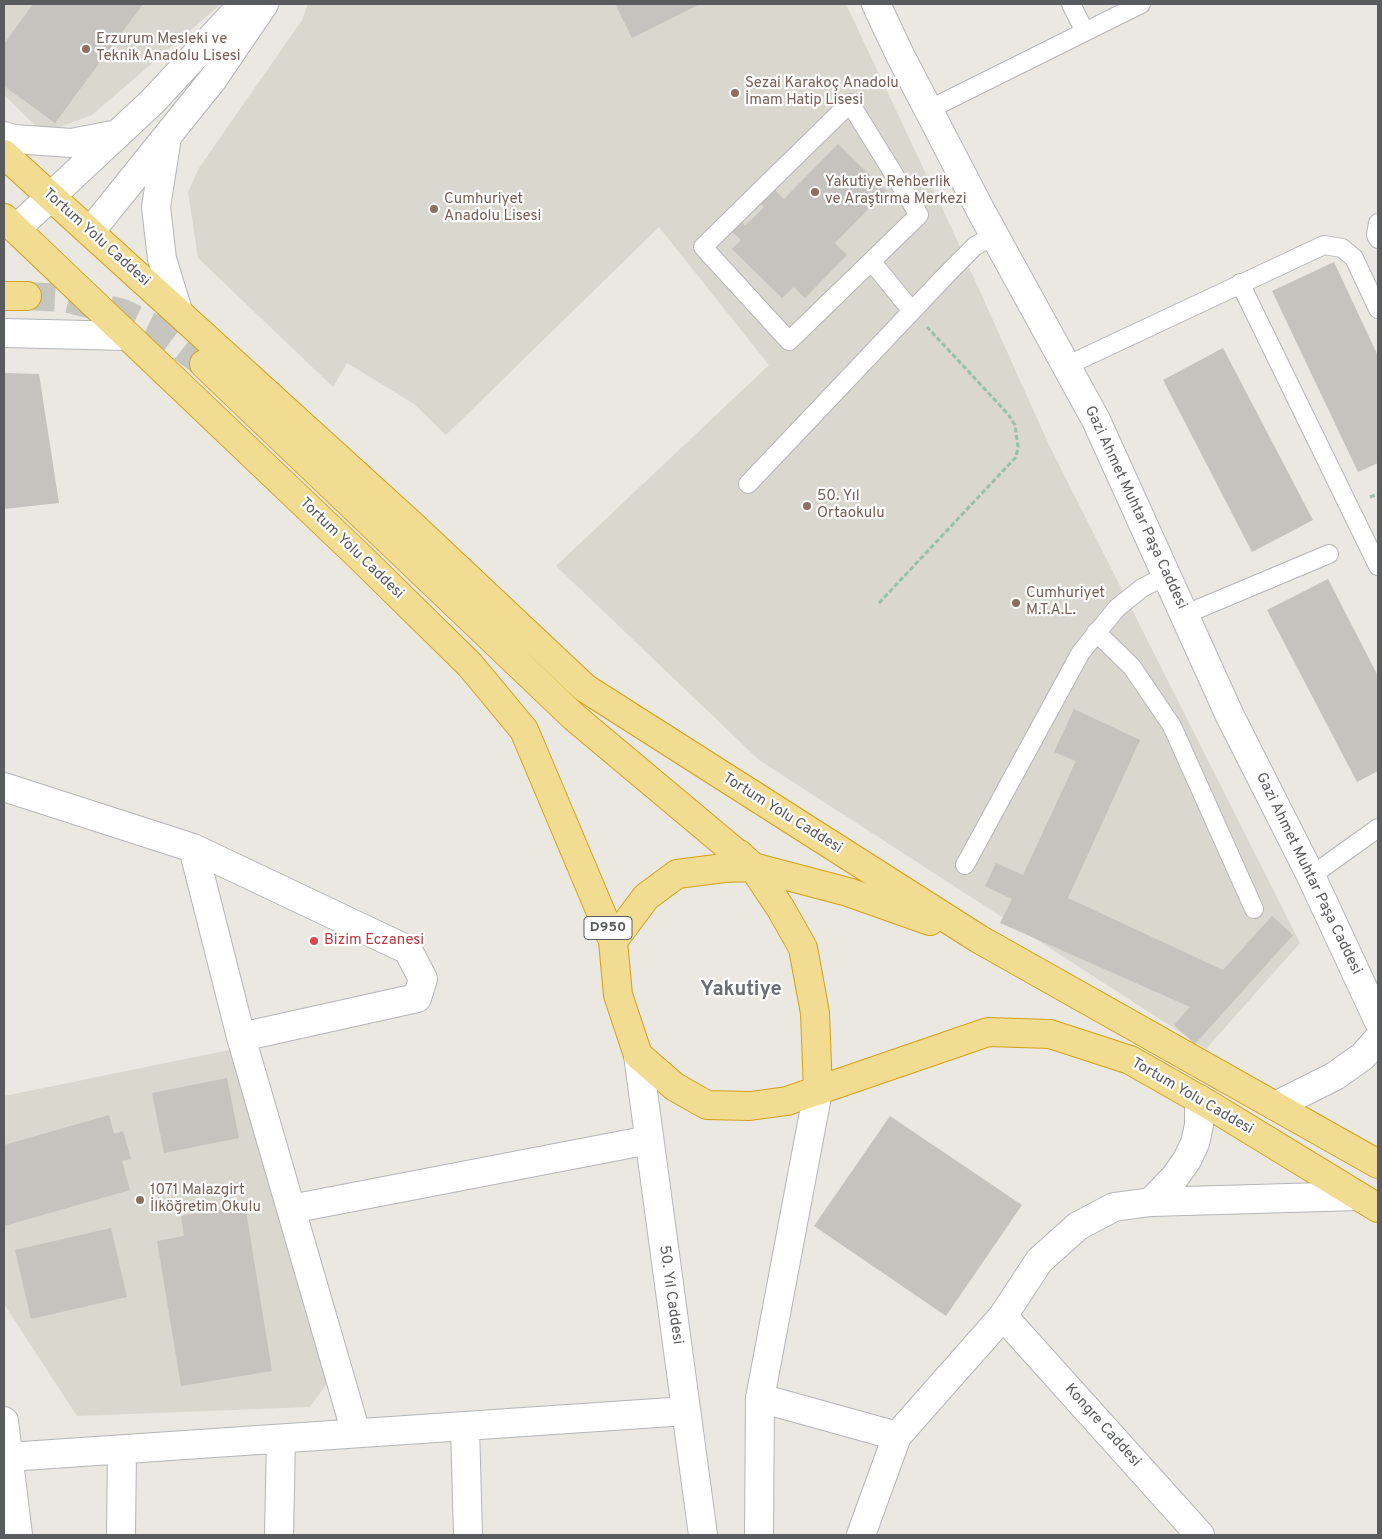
<!DOCTYPE html>
<meta charset="utf-8">
<style>
body{margin:0}
#map{position:relative;width:1382px;height:1539px;overflow:hidden;background:#eae8e0;font-family:Overpass,sans-serif}
canvas{display:block}
.frame{position:absolute;inset:0;border:5px solid #595b5f;pointer-events:none}
</style>
<div id="map">
<canvas width="1382" height="1539"></canvas>
<div class="frame"></div>
</div>
<script>
const c = document.querySelector('canvas').getContext('2d');
c.lineJoin = 'round';
function fillPath(path, color) { c.fillStyle = color; c.fill(path, 'evenodd'); }
const toPath = rows => new Path2D(rows.map(r => 'M' + r).join(''));
function stroke(path, color, width, dash) { c.strokeStyle = color; c.lineWidth = width; c.lineCap = dash ? 'butt' : 'round'; c.setLineDash(dash || []); c.stroke(path); }
function write(font, color, halo, rows, align = 'center') {
  c.font = font + ' Overpass,sans-serif'; c.lineWidth = 4.5; c.setLineDash([]); c.textBaseline = 'middle'; c.strokeStyle = halo; c.fillStyle = color; for (const [text, x, y, turn = 0] of rows) {
    c.save(); c.translate(x, y); c.rotate((+turn || 0) * Math.PI / 180); c.textAlign = isNaN(turn) ? turn : align; if (halo) c.strokeText(text, 0, 0); c.fillText(text, 0, 0); c.restore();
  }
}
fillPath(toPath([
 [4,4,221,4,92,115,43,133,4,95],
 [308,4,846,4,951,227,1049,445,1300,943,1206,1049,759,760,556,566,769,365,659,227,446,435,414,404,347,363,333,387,198,258,188,192,199,168,302,20],
 [234,1049,328,1382,310,1407,77,1416,4,1304,4,1096]
]), '#dad7ce');
fillPath(toPath([
 [33,4,143,4,55,123,4,86,4,44],
 [615,4,700,4,632,38],
 [838,144,886,191,835,243,847,255,805,298,794,287,782,298,732,249,741,240,731,231,741,221,745,226,764,207,759,202,773,188,784,199],
 [1334,262,1378,356,1378,463,1358,472,1272,291],
 [1223,348,1313,520,1252,552,1163,380],
 [4,373,39,374,59,503,4,509],
 [1328,579,1378,676,1378,771,1357,782,1267,610],
 [1074,709,1140,740,1068,898,1223,970,1272,916,1293,935,1195,1044,1174,1025,1190,1007,1000,923,1012,899,985,886,996,863,1023,875,1076,761,1054,752],
 [227,1078,239,1138,164,1153,152,1093],
 [109,1115,114,1134,123,1131,131,1159,122,1161,130,1190,4,1226,4,1145],
 [890,1116,1022,1205,946,1316,814,1226],
 [245,1205,272,1371,181,1386,157,1241,184,1236,181,1216],
 [111,1228,127,1297,31,1319,15,1250]
]), '#c6c2bd');
stroke(toPath([
 [27,296,65,298,123,313,162,332,204,364]
]), '#c6c5c0', 28, [28, 14]);
const lane = toPath([
 [1071,4,1085,32],
 [850,103,919,215,789,341,703,247,850,103],
 [928,110,1141,4],
 [1378,223,1376,235,1378,239],
 [872,262,912,311],
 [1240,283,1378,566],
 [1066,366,1324,245,1342,248,1354,258,1378,309],
 [748,484,950,271,975,246,995,235],
 [1186,614,1329,554],
 [1096,632,1132,667,1172,726,1254,909],
 [965,865,1081,652,1117,608,1142,588,1167,575],
 [1311,876,1378,828]
]);
const street = toPath([
 [4,136,14,139,71,143,118,134],
 [167,137,156,207,162,259,178,311],
 [16,229,153,101,243,4],
 [90,232,213,79,264,4],
 [4,787,193,848,241,1037,356,1433],
 [193,848,408,950,423,979,417,998,241,1037],
 [1151,1202,1175,1177,1187,1160,1195,1143,1199,1125,1199,1099],
 [291,1209,649,1140],
 [760,1398,897,1436],
 [4,1421,18,1535],
 [465,1426,468,1535],
 [8,1457,686,1411],
 [121,1535,122,1450],
 [279,1535,281,1439],
 [861,1535,897,1436,1003,1316,1039,1261,1078,1226,1114,1207,1151,1202,1358,1196]
]);
const secondary = toPath([
 [876,4,900,55,981,211,1096,420,1230,716,1311,876,1378,1020],
 [4,333,127,336],
 [638,1055,703,1535],
 [1275,1106,1335,1076,1363,1056,1378,1039],
 [1003,1316,1200,1535],
 [759,1535,760,1398,818,1091]
]);
const highway = toPath([
 [4,154,413,526,585,688,979,939,1378,1164],
 [4,218,359,556,470,665,524,730,613,941,618,995,638,1055,675,1087,707,1105,750,1106,787,1101,988,1032,1050,1034,1130,1060,1211,1106,1378,1208],
 [4,296,27,296],
 [204,364,574,717,753,867],
 [739,854,753,867,781,909,803,948,815,1013,818,1091],
 [613,941,646,897,677,874,724,868,753,867,848,892,930,921]
]);
stroke(lane, '#b3b5b9', 20);
stroke(street, '#b3b5b9', 30);
stroke(secondary, '#b4b6bb', 30);
stroke(highway, '#d3a018', 30);
stroke(toPath([
 [1370,497,1378,494],
 [879,603,1016,457,1018,447,1015,425,1008,414,927,327]
]), '#99c0a6', 3, [5, 2.5]);
stroke(lane, '#fff', 18);
stroke(street, '#fff', 28);
stroke(secondary, '#fff', 28);
stroke(highway, '#f1dc91', 28);
for (const [x, y, r, color] of [
 [86,49,5,"#8d6e63"],
 [735,93,5,"#8d6e63"],
 [815,192,5,"#8d6e63"],
 [434,209,5,"#8d6e63"],
 [807,506,5,"#8d6e63"],
 [1016,603,5,"#8d6e63"],
 [314,941,5,"#e0444e"],
 [140,1200,5,"#8d6e63"]
]) { const dot = new Path2D(); dot.arc(x, y, r, 0, 2 * Math.PI); c.fillStyle = color; c.fill(dot); stroke(dot, '#fff', 2); }
for (const [x, y, w] of [
 [608,928,48]
]) { const box = new Path2D(); box.roundRect(x - w / 2, y - 11.5, w, 23, 4); c.fillStyle = '#fff'; c.fill(box); stroke(box, '#595b5f', 1); }
write('bold 14px', '#595b5f', null, [
 ["D950",608,928]
]);
write('15px', '#785e54', '#fff', [
 ["Erzurum Mesleki ve",96,40],
 ["Teknik Anadolu Lisesi",96,57],
 ["Sezai Karakoç Anadolu",745,84],
 ["İmam Hatip Lisesi",745,101],
 ["Yakutiye Rehberlik",825,183],
 ["ve Araştırma Merkezi",825,200],
 ["Cumhuriyet",444,200],
 ["Anadolu Lisesi",444,217],
 ["50. Yıl",817,497],
 ["Ortaokulu",817,514],
 ["Cumhuriyet",1026,594],
 ["M.T.A.L.",1026,611],
 ["1071 Malazgirt",150,1191],
 ["İlköğretim Okulu",150,1208]
], 'left');
write('15px', '#595b5f', '#fff', [
 ["Tortum Yolu Caddesi",96,238,42],
 ["Gazi Ahmet Muhtar Paşa Caddesi",1135,508,65],
 ["Tortum Yolu Caddesi",351,549,44],
 ["Tortum Yolu Caddesi",782,814,32],
 ["Gazi Ahmet Muhtar Paşa Caddesi",1308,874,64],
 ["Tortum Yolu Caddesi",1192,1097,30],
 ["50. Yıl Caddesi",670,1295,82],
 ["Kongre Caddesi",1102,1426,48]
]);
write('15px', '#be3a42', '#fff', [
 ["Bizim Eczanesi",324,941]
], 'left');
write('bold 20px', '#6a6d71', '#fff', [
 ["Yakutiye",741,991]
]);
</script>
